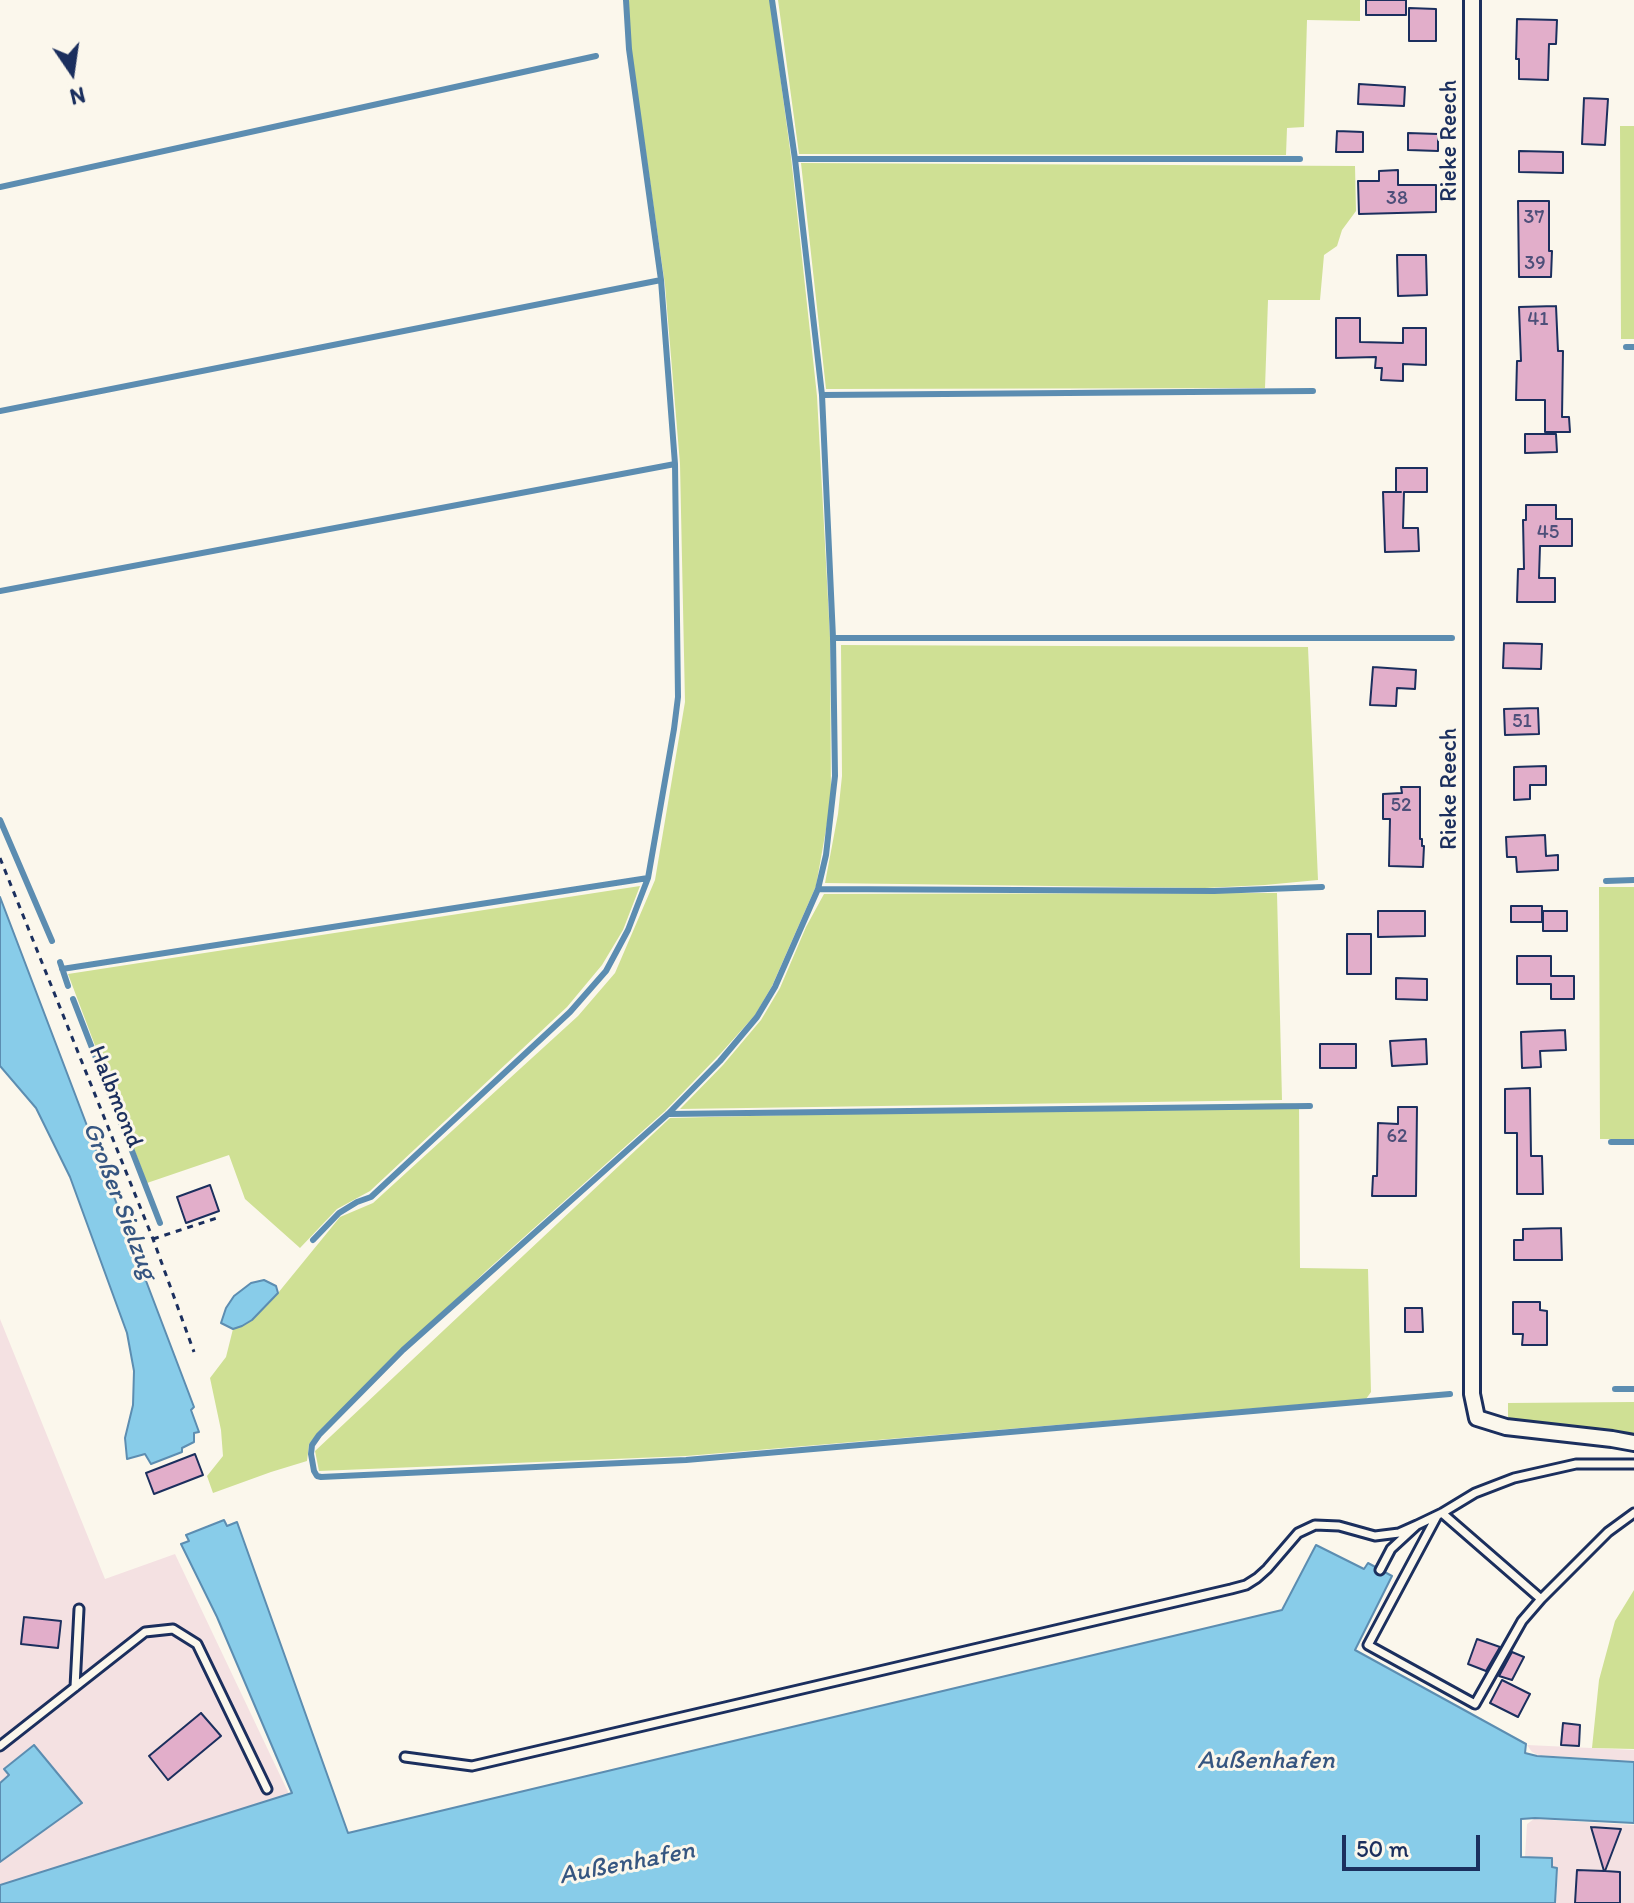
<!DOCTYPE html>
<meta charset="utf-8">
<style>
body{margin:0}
#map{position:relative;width:1634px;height:1903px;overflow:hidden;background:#fbf7ec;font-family:Itim,sans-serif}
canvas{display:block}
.north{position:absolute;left:32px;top:32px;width:80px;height:80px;-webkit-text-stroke:6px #fbf7ec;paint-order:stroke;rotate:167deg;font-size:22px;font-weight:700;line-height:32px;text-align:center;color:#1b2f5e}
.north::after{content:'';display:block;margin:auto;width:28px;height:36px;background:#1b2f5e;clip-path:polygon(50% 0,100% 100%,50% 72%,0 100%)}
.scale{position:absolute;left:1342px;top:1835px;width:138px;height:36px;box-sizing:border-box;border:4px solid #1b2f5e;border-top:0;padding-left:10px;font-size:24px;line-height:28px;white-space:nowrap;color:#1b2f5e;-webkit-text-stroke:6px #fbf7ec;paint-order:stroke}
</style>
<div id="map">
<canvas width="1634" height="1903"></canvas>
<div class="north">N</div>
<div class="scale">50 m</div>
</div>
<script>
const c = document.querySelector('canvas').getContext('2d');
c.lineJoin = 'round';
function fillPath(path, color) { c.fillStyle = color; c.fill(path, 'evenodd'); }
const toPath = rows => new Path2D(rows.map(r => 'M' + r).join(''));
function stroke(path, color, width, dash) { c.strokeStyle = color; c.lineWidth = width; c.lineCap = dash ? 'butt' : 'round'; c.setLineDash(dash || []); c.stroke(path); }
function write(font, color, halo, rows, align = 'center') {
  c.font = font + ' Itim,sans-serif'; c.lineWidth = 6; c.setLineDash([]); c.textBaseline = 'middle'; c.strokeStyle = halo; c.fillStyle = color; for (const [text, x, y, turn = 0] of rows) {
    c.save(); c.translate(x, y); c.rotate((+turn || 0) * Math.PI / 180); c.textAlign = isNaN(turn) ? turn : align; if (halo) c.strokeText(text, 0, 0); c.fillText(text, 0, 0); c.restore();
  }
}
fillPath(toPath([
 [0,1319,105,1579,175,1554,289,1794,0,1885,0,1862,82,1803,5,1769,10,1775,0,1783],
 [1527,1745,1634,1750,1634,1761,1538,1755,1532,1752],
 [1534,1819,1634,1825,1634,1903,1556,1903,1558,1868,1553,1867,1553,1858,1525,1857,1527,1824]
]), '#f4e1e2');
fillPath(toPath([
 [628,0,770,0,791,157,817,396,830,637,831,801,816,886,772,986,755,1015,721,1053,665,1111,486,1271,319,1431,309,1444,307,1461,271,1472,213,1493,207,1476,223,1456,221,1430,210,1378,226,1357,233,1329,242,1326,278,1293,340,1217,373,1203,578,1016,615,973,655,880,685,702,680,464,665,285,631,50],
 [778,0,1360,0,1360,21,1307,20,1304,127,1287,128,1286,155,799,154],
 [1620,126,1634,126,1634,339,1621,339],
 [801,163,1355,166,1356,211,1342,230,1337,246,1324,255,1320,300,1268,300,1265,388,826,389],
 [841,645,1308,647,1318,880,1265,885,1205,888,825,883,838,814,842,776],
 [640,886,623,930,602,965,567,1007,370,1191,337,1209,300,1248,245,1199,229,1155,147,1183,68,974],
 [1599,887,1634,887,1634,1139,1600,1139],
 [1277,893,1282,1100,680,1109,723,1065,761,1020,780,988,806,927,824,894],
 [1283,1103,1299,1104,1300,1268,1368,1269,1371,1392,1366,1399,686,1456,319,1471,315,1451,670,1118],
 [1634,1402,1634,1438,1508,1419,1508,1403],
 [1634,1590,1634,1749,1592,1748,1599,1680,1615,1621]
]), '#cfe094');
const water = toPath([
 [0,897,194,1407,191,1410,199,1432,194,1433,194,1442,182,1448,182,1452,151,1464,145,1454,127,1459,125,1438,133,1405,134,1371,127,1333,70,1177,36,1108,0,1066,0,897],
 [264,1280,276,1286,278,1293,252,1320,242,1326,233,1329,221,1323,226,1308,234,1296,251,1283,264,1280],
 [224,1520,227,1526,237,1522,348,1833,1282,1610,1316,1545,1364,1569,1368,1563,1392,1576,1355,1650,1526,1744,1525,1753,1537,1756,1634,1762,1634,1823,1535,1818,1521,1819,1521,1857,1552,1858,1552,1867,1557,1868,1555,1903,0,1903,0,1885,292,1793,217,1617,181,1544,189,1541,186,1535,224,1520],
 [34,1745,82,1803,0,1862,0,1783,9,1775,4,1769,34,1745]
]);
fillPath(water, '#88cce9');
stroke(water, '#5c8db1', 2);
stroke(toPath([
 [772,0,795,159,822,395,833,638,835,776,826,855,818,889,775,987,757,1017,720,1061,668,1114,403,1350,319,1435,312,1445,311,1454,314,1471,317,1476,321,1477,686,1460,1450,1394],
 [795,159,1300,159],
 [0,187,596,56],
 [1626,347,1634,347],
 [822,395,1313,391],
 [0,411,661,280],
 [0,591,675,464],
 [833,638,1452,638],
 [0,820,52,941],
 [1606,881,1634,880],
 [818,889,1214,891,1322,887],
 [60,962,68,986],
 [62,969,648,878],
 [73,999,160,1223],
 [668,1114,1310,1106],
 [1611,1142,1634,1142],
 [313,1240,339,1213,357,1202,371,1197,570,1012,606,971,628,930,648,878,674,729,678,697,675,464,661,280,629,49,626,0],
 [1615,1389,1634,1389]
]), '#5c8db1', 6);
const building = toPath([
 [1366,0,1406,0,1406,15,1366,15,1366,0],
 [1409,8,1436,9,1436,41,1409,41,1409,8],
 [1517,19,1557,20,1556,44,1549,44,1548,80,1519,79,1519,59,1516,59,1517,19],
 [1359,84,1405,87,1404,106,1358,104,1359,84],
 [1584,98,1608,99,1605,145,1582,144,1584,98],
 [1337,131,1363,132,1363,152,1336,152,1337,131],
 [1408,133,1438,134,1438,151,1408,150,1408,133],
 [1519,151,1563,152,1563,173,1519,172,1519,151],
 [1398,170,1398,185,1436,185,1436,212,1359,214,1358,181,1379,181,1379,171,1398,170],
 [1518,201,1549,201,1549,251,1552,251,1551,277,1519,277,1518,201],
 [1397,255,1426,255,1427,295,1398,296,1397,255],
 [1556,306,1558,351,1563,351,1562,417,1569,417,1570,432,1545,432,1545,400,1516,400,1517,361,1521,361,1519,307,1556,306],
 [1336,318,1360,318,1360,342,1403,343,1403,328,1426,328,1426,365,1403,364,1403,381,1381,380,1382,368,1375,368,1376,357,1336,358,1336,318],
 [1525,434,1556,434,1557,452,1525,453,1525,434],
 [1396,468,1427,468,1427,492,1404,492,1403,528,1418,528,1419,551,1385,552,1383,492,1401,492,1396,492,1396,468],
 [1526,505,1556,505,1556,519,1572,519,1572,546,1540,546,1539,578,1555,578,1555,602,1517,602,1518,569,1524,569,1523,520,1526,520,1526,505],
 [1504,643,1542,644,1541,669,1503,668,1504,643],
 [1373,667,1416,670,1415,689,1397,688,1396,706,1370,705,1373,667],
 [1538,708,1539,734,1505,735,1504,709,1538,708],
 [1546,766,1546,785,1530,785,1530,799,1514,800,1514,767,1546,766],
 [1401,787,1420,787,1420,839,1422,839,1422,846,1424,846,1423,867,1389,866,1390,819,1383,819,1383,794,1402,793,1401,787],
 [1545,835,1546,856,1558,855,1558,870,1517,872,1516,857,1507,857,1506,837,1545,835],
 [1511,906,1542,906,1542,922,1511,922,1511,906],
 [1378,911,1425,911,1425,936,1378,937,1378,911],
 [1543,911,1567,911,1567,931,1543,931,1543,911],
 [1347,934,1371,934,1371,974,1347,974,1347,934],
 [1517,956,1551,956,1551,976,1574,976,1574,999,1551,999,1551,984,1517,984,1517,956],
 [1396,978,1427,979,1427,1000,1396,999,1396,978],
 [1565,1030,1566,1050,1540,1051,1541,1067,1522,1068,1521,1032,1565,1030],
 [1426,1039,1427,1064,1392,1066,1390,1041,1426,1039],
 [1320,1044,1356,1044,1356,1068,1320,1068,1320,1044],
 [1530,1088,1531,1156,1542,1156,1543,1194,1517,1194,1517,1133,1505,1133,1505,1089,1530,1088],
 [1398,1107,1417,1107,1416,1196,1372,1196,1373,1176,1377,1176,1378,1123,1398,1124,1398,1107],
 [210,1185,219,1211,186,1223,177,1197,210,1185],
 [1561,1228,1562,1260,1514,1260,1514,1240,1523,1240,1523,1229,1561,1228],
 [1513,1302,1540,1302,1540,1310,1547,1311,1547,1345,1522,1345,1523,1334,1513,1334,1513,1302],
 [1405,1308,1422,1308,1423,1332,1405,1332,1405,1308],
 [195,1454,203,1475,154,1494,146,1473,195,1454],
 [24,1617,61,1621,58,1648,21,1644,24,1617],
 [1477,1639,1500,1647,1486,1671,1468,1664,1477,1639],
 [1512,1652,1524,1657,1512,1680,1499,1676,1512,1652],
 [1502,1680,1530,1694,1518,1717,1490,1703,1502,1680],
 [201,1713,221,1736,168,1780,149,1756,201,1713],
 [1563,1723,1580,1725,1579,1746,1561,1745,1563,1723],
 [1591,1827,1621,1829,1605,1871,1620,1872,1620,1903,1575,1903,1577,1870,1604,1871,1591,1827]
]);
fillPath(building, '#e2aeca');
stroke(building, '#1b2f5e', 2);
const lane = toPath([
 [1442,1513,1541,1599],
 [1437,1516,1368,1645,1475,1704,1522,1621,1541,1599,1608,1532,1634,1513],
 [1380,1570,1391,1549,1417,1525,1442,1513,1475,1493,1514,1478,1576,1464,1634,1464],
 [75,1687,79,1609],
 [0,1746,145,1632,173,1629,197,1644,267,1789],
 [405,1757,472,1766,1231,1589,1246,1585,1257,1578,1267,1569,1298,1533,1315,1525,1339,1526,1375,1536,1399,1533,1417,1525]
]);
const street = toPath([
 [1472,0,1472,1394,1477,1418,1506,1427,1612,1439,1634,1443]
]);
stroke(lane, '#1b2f5e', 13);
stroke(street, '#1b2f5e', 20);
stroke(toPath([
 [0,858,153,1239,194,1352],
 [153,1239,217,1218]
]), '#1b2f5e', 3, [6, 6]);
stroke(lane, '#fbf7ec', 7);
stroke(street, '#fbf7ec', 14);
write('20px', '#4d4f79', null, [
 ["38",1397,199],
 ["37",1534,218],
 ["39",1535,264],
 ["41",1538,320],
 ["45",1548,533],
 ["51",1522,722],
 ["52",1401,806],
 ["62",1397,1137]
]);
write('24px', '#1b2f5e', '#fbf7ec', [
 ["Rieke Reech",1450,141,-90],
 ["Rieke Reech",1450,789,-90],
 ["Halbmond",115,1097,68]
]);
write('italic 26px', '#365681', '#fbf7ec', [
 ["Großer Sielzug",119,1201,69],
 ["Außenhafen",1266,1761],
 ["Außenhafen",627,1864,-11]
]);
</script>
